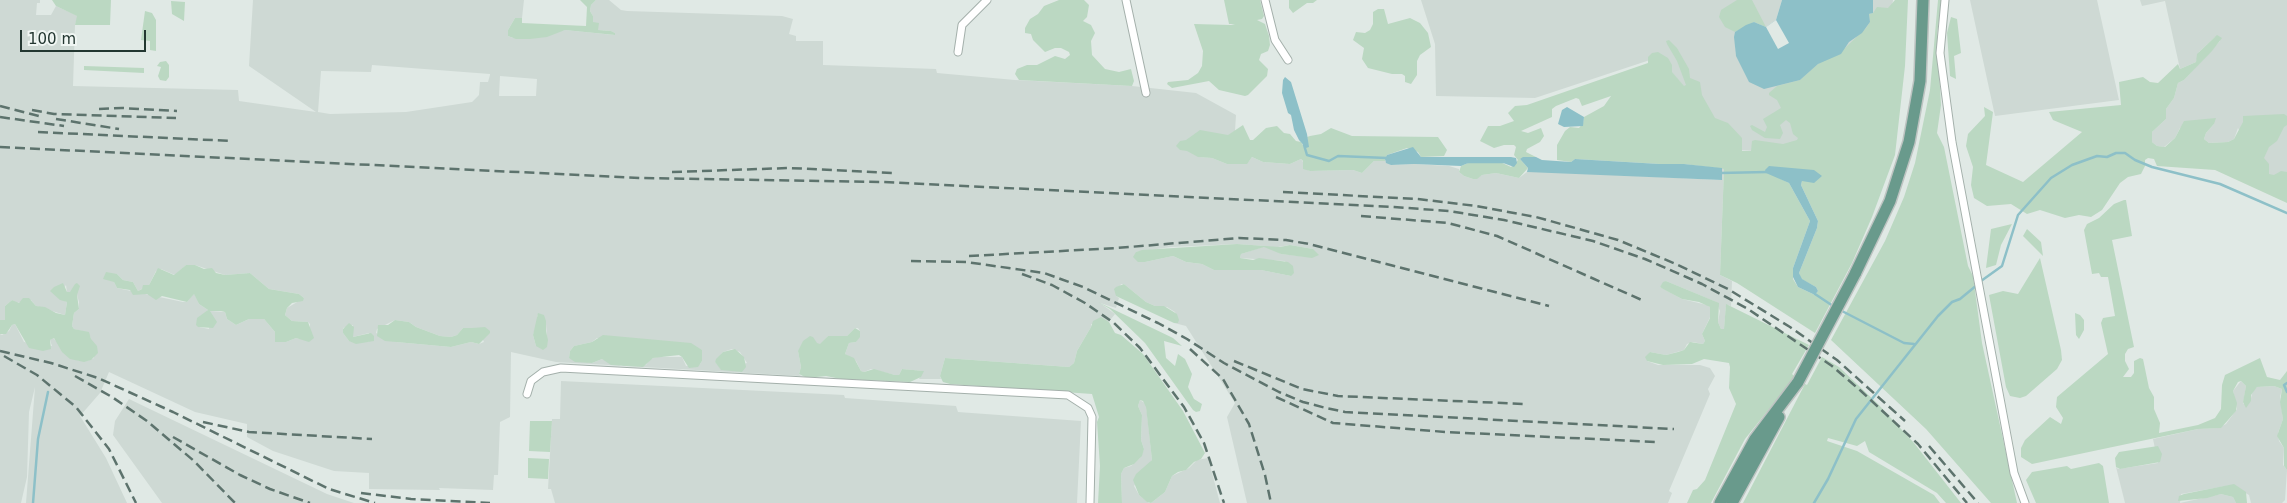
<!DOCTYPE html>
<style>
body{margin:0}
#map{position:relative;width:2287px;height:503px;overflow:hidden;background:#e0e9e5;font-family:"DejaVu Sans",sans-serif}
canvas{display:block}
.scale{position:absolute;left:20px;top:30px;width:126px;height:22px;box-sizing:border-box;border:2px solid #233731;border-top:0;padding-left:6px;font-size:15px;line-height:18px;white-space:nowrap;color:#233731;-webkit-text-stroke:4px #f0f6f3;paint-order:stroke}
</style>
<div id="map">
<canvas width="2287" height="503"></canvas>
<div class="scale">100 m</div>
</div>
<script>
const c = document.querySelector('canvas').getContext('2d');
c.lineJoin = 'round';
function fillPath(path, color) { c.fillStyle = color; c.fill(path, 'evenodd'); }
const toPath = rows => new Path2D(rows.map(r => 'M' + r).join(''));
function stroke(path, color, width, dash) { c.strokeStyle = color; c.lineWidth = width; c.lineCap = dash ? 'butt' : 'round'; c.setLineDash(dash || []); c.stroke(path); }
fillPath(toPath([
 [0,0,40,0,40,3,37,3,36,15,51,15,56,6,78,16,75,25,73,86,238,90,239,101,316,112,249,66,253,0,524,0,522,18,515,18,508,30,508,36,513,38,565,30,614,35,615,33,611,31,598,30,593,22,593,16,590,11,591,5,596,0,609,0,621,10,627,11,782,16,793,19,789,34,796,36,796,41,823,41,823,65,936,69,937,73,1015,80,1132,86,1196,93,1236,115,1235,131,1199,157,1212,158,1227,164,1241,164,1249,161,1252,157,1263,162,1290,164,1301,159,1309,171,1353,170,1362,173,1374,161,1385,161,1391,165,1414,164,1449,166,1459,169,1459,172,1464,176,1473,179,1482,175,1496,173,1519,178,1527,172,1532,171,1721,180,1722,168,1724,169,1720,275,1732,281,1731,306,1726,305,1724,330,1721,329,1718,322,1720,311,1716,302,1666,281,1660,287,1682,299,1707,305,1710,307,1711,315,1702,334,1705,341,1703,344,1693,342,1687,344,1684,350,1666,355,1650,352,1647,361,1658,365,1700,365,1710,368,1715,376,1708,389,1710,394,1669,491,1672,493,1668,503,1247,503,1227,417,1235,403,1186,326,1174,323,1178,323,1175,312,1167,307,1155,306,1146,302,1124,284,1121,284,1116,296,1119,298,1116,308,1100,303,1115,314,1107,324,1091,324,1091,327,1077,351,1074,363,1069,367,945,358,940,376,941,379,919,379,923,371,902,369,899,375,895,375,871,369,864,372,861,371,856,361,845,354,849,343,856,342,860,331,858,328,855,328,847,336,828,336,821,344,798,351,801,367,799,374,801,376,556,362,511,352,510,417,500,422,498,475,494,475,493,490,439,488,440,490,369,489,369,473,334,471,273,451,247,437,247,424,195,412,109,372,100,393,80,416,106,458,127,503,26,503,35,387,29,412,27,477,21,503,0,503,0,334,2,335,9,331,12,325,15,324,24,342,52,346,50,340,53,338,77,360,87,361,94,358,90,336,86,332,74,329,72,326,74,313,79,309,79,302,77,295,67,292,66,285,58,297,67,302,65,315,36,306,31,300,17,303,12,300,5,306,5,320,0,320],
 [372,65,490,74,490,75,488,82,480,82,479,95,472,102,406,112,330,114,318,112,321,71,371,72],
 [500,76,537,79,536,96,499,96],
 [1237,244,1265,246,1241,254,1240,258,1285,261,1291,276,1261,270,1214,270,1202,264,1186,262,1173,256,1145,262,1136,252,1171,247],
 [1290,245,1313,249,1309,257,1281,254,1272,248],
 [186,265,195,265,225,275,250,273,269,289,299,294,304,298,287,308,285,315,292,321,308,322,310,324,310,331,300,339,296,338,286,342,275,342,275,332,264,319,249,319,236,325,227,319,225,312,210,311,209,329,199,327,208,310,199,304,194,293,187,302,183,302,117,288,114,282,117,274,123,280,133,282,138,291,149,285,156,271,161,269,175,275],
 [537,315,546,324,547,338,536,346,533,335,537,324],
 [395,320,409,322,416,327,440,336,451,337,457,335,463,328,478,328,484,342,479,344,471,342,451,347,396,342,376,333,377,329],
 [353,325,353,337,369,333,369,342,349,341,343,333,343,328],
 [597,338,702,350,702,361,700,364,686,366,682,357,657,357,650,359,646,365,632,366,625,364,622,366,602,359,592,363,569,358,570,351,574,346,592,342],
 [732,349,740,352,747,363,722,370,715,362,723,352],
 [1421,0,1782,0,1776,20,1766,27,1754,22,1735,32,1736,56,1873,13,1873,0,1893,0,1885,54,1830,155,1736,150,1659,57,1535,98,1436,96,1435,44],
 [1970,0,2097,0,2119,100,1995,116],
 [2140,0,2287,0,2287,183,2262,178,2238,128,2234,139,2228,142,2209,143,2204,139,2206,133,2214,124,2180,128,2175,138,2164,147,2157,146,2152,142,2152,132,2166,119,2166,109,2174,98,2178,83,2184,80,2220,41,2215,37,2199,52,2196,62,2180,69,2165,1,2142,6],
 [561,381,844,395,845,398,956,406,958,412,1081,421,1077,503,555,503,551,489,548,489,552,419,560,419],
 [2241,381,2246,386,2243,404,2251,398,2253,390,2257,387,2274,386,2282,389,2280,397,2283,419,2278,433,2279,441,2284,448,2283,465,2287,470,2285,500,2282,503,2251,503,2249,495,2232,485,2181,494,2180,503,2221,494,2233,497,2236,503,2125,503,2116,467,2118,469,2158,463,2153,439,2198,429,2218,428,2226,424,2237,409,2233,391],
 [129,399,327,494,354,503,162,503,113,435,115,421],
 [1140,400,1146,404,1152,460,1134,486,1139,495,1149,503,1122,503,1121,474,1124,468,1131,466,1140,458,1144,449,1141,440,1142,415,1138,406],
 [1208,458,1220,503,1151,503,1165,492,1172,476,1189,468,1197,460]
]), '#ced9d4');
fillPath(toPath([
 [52,0,111,0,110,25,75,25,77,16,56,6],
 [580,0,596,0,591,5,590,11,593,16,593,22,599,23,598,30,611,31,615,33,615,35,565,30,547,37,530,39,516,39,508,36,508,30,515,18,522,18,522,23,586,26,587,7],
 [1059,0,1084,0,1089,5,1087,17,1083,21,1091,25,1095,33,1091,41,1092,55,1105,69,1119,72,1131,69,1134,81,1132,86,1019,80,1015,74,1017,69,1027,65,1037,65,1055,56,1065,59,1070,55,1069,52,1061,48,1055,48,1045,52,1033,40,1031,34,1025,33,1025,28,1030,19,1038,14,1044,6],
 [1224,0,1260,0,1264,16,1262,19,1257,20,1265,24,1269,36,1270,45,1268,51,1261,54,1259,60,1268,69,1267,76,1248,95,1245,96,1219,90,1209,81,1172,88,1167,84,1168,82,1188,80,1198,73,1202,66,1203,51,1194,24,1231,25,1235,24,1229,24],
 [1289,0,1317,0,1313,3,1307,3,1293,13,1289,8],
 [1737,0,1752,0,1766,27,1754,22,1735,32,1725,27,1719,17,1721,10],
 [1895,0,1908,0,1905,66,1895,155,1872,217,1852,263,1815,333,1737,283,1720,275,1724,169,1684,164,1660,164,1575,159,1571,162,1557,160,1557,145,1565,131,1570,127,1579,128,1583,123,1584,117,1604,106,1611,96,1582,106,1579,99,1576,98,1556,106,1552,109,1552,117,1521,131,1528,133,1541,128,1544,136,1540,142,1527,149,1526,152,1536,157,1520,159,1528,168,1519,178,1496,173,1482,175,1477,179,1473,179,1464,176,1459,172,1461,166,1473,161,1498,161,1511,167,1518,160,1514,155,1516,147,1514,145,1504,145,1494,148,1480,141,1488,126,1500,126,1514,121,1508,113,1515,106,1527,105,1648,63,1648,57,1652,53,1658,52,1668,58,1672,65,1672,72,1684,86,1686,85,1677,61,1667,44,1666,41,1669,40,1677,48,1689,69,1690,78,1700,82,1702,95,1715,118,1728,123,1742,138,1742,151,1751,151,1752,141,1755,140,1783,144,1797,140,1798,138,1793,134,1790,123,1786,120,1780,125,1783,133,1780,139,1765,138,1752,130,1750,126,1752,125,1765,132,1767,127,1763,119,1781,108,1777,100,1769,95,1769,93,1777,86,1800,80,1818,64,1845,48,1866,28,1870,22,1869,14,1873,13,1877,7,1888,8],
 [1775,176,1822,176,1802,181,1801,185,1818,221,1817,228,1799,273,1801,279,1816,287,1818,291,1815,295,1798,287,1793,279,1793,268,1810,221,1789,183],
 [1938,0,1942,0,1937,34,1941,105,1937,133,1944,147,1968,266,1973,276,1982,343,2017,503,1991,503,1926,429,1831,340,1885,241,1904,197,1915,163,1930,90],
 [171,1,185,2,184,21,172,14],
 [1378,9,1384,9,1388,24,1410,18,1420,23,1428,33,1431,47,1420,55,1417,61,1417,75,1411,84,1405,82,1405,76,1402,74,1392,74,1368,68,1362,59,1364,48,1353,40,1356,32,1365,33,1370,30,1373,24,1373,12],
 [145,11,152,13,156,20,156,51,150,50,150,41,141,40],
 [1951,17,1957,19,1961,53,1954,56,1956,79,1950,76,1947,33],
 [2217,35,2222,38,2212,51,2184,80,2178,83,2174,98,2166,109,2166,119,2152,132,2152,142,2157,146,2165,147,2175,138,2184,121,2216,118,2214,124,2206,133,2204,139,2209,143,2228,142,2234,139,2243,122,2243,116,2284,114,2287,116,2287,125,2284,127,2277,141,2269,147,2264,158,2269,164,2269,174,2274,175,2281,171,2287,172,2287,203,2215,170,2157,166,2154,159,2148,158,2145,160,2145,166,2141,174,2128,177,2120,183,2102,210,2091,217,2079,215,2065,218,2040,210,2027,214,2011,204,1987,206,1974,198,1971,185,1973,167,1966,146,1968,134,1985,116,1984,107,1993,112,1986,165,2023,182,2082,132,2053,120,2049,112,2121,105,2119,82,2143,77,2150,82,2158,83,2178,64,2180,69,2196,62,2197,54],
 [166,61,169,65,169,77,166,81,160,80,158,76,161,67,157,66,160,62],
 [84,66,144,68,144,73,84,70],
 [1243,125,1250,140,1253,140,1266,128,1277,126,1284,133,1290,134,1296,141,1301,142,1304,147,1308,146,1307,137,1310,136,1321,134,1331,128,1352,136,1438,137,1447,150,1444,156,1421,157,1418,152,1407,148,1387,155,1385,161,1374,161,1362,173,1353,170,1310,171,1303,169,1303,161,1301,159,1290,164,1263,162,1252,157,1247,164,1227,164,1212,158,1198,157,1187,151,1180,150,1176,146,1180,141,1186,140,1200,130,1228,135],
 [2124,200,2126,200,2132,236,2112,240,2134,347,2128,349,2125,354,2125,361,2129,369,2123,377,2131,377,2134,373,2134,361,2140,358,2143,359,2149,388,2154,397,2154,409,2160,423,2159,433,2198,425,2215,418,2221,409,2222,385,2225,375,2260,358,2267,377,2280,380,2287,371,2287,470,2284,466,2284,448,2277,436,2283,419,2280,402,2282,389,2274,386,2257,387,2251,395,2251,401,2246,408,2243,402,2246,386,2241,381,2238,382,2233,391,2237,403,2236,411,2221,428,2198,429,2032,464,2021,457,2021,448,2025,440,2050,417,2061,424,2063,418,2056,407,2057,397,2108,354,2101,323,2103,318,2115,316,2108,277,2101,277,2099,273,2092,274,2084,230,2087,224,2099,218,2114,204],
 [2012,224,2001,245,1996,265,1986,268,1991,229],
 [2027,229,2041,242,2043,256,2023,236],
 [1237,244,1280,247,1290,245,1313,249,1319,255,1312,258,1281,254,1264,247,1241,254,1240,258,1253,260,1259,258,1288,262,1293,266,1294,273,1291,276,1261,270,1214,270,1202,264,1186,262,1173,256,1145,262,1138,262,1133,257,1136,252,1142,250],
 [2040,258,2061,350,2062,360,2057,369,2026,396,2020,398,2010,396,2006,387,1989,295,2003,291,2018,294],
 [186,265,195,265,204,269,212,268,216,273,225,275,250,273,269,289,299,294,304,298,303,301,292,303,287,308,285,315,292,321,308,322,314,338,309,342,296,338,286,342,275,342,275,332,264,319,249,319,236,325,227,319,225,312,221,311,210,311,217,322,213,328,198,327,196,325,197,318,208,310,199,304,194,294,187,302,162,296,156,300,147,294,133,295,130,290,117,288,114,282,103,279,106,272,117,274,123,280,133,282,138,291,142,289,143,285,149,285,158,268,174,275],
 [1666,281,1719,303,1718,322,1721,329,1724,329,1726,304,1809,345,1792,374,1794,376,1790,383,1745,439,1711,503,1687,503,1693,490,1697,489,1705,480,1736,404,1729,388,1730,367,1729,363,1704,359,1692,364,1663,365,1647,361,1645,357,1650,352,1666,355,1678,352,1684,350,1690,342,1703,344,1705,341,1702,334,1710,318,1710,307,1699,302,1682,299,1663,289,1660,287,1663,282],
 [63,283,67,292,70,292,75,284,77,283,80,286,77,295,79,309,74,313,72,326,74,329,89,332,91,339,97,346,98,353,91,360,84,362,70,359,62,352,54,338,50,340,51,349,43,351,29,348,15,324,12,325,6,334,0,334,0,320,5,320,5,306,12,300,19,303,23,298,29,298,36,306,45,307,56,313,65,315,67,302,60,300,50,291,54,287],
 [1124,284,1146,302,1155,306,1164,306,1177,314,1179,320,1178,323,1174,323,1116,296,1114,289,1116,287],
 [1098,302,1173,338,1182,346,1164,341,1166,358,1175,366,1178,354,1185,359,1192,374,1188,387,1194,399,1202,404,1200,411,1196,412,1193,410,1145,343,1110,309],
 [538,313,544,315,546,321,546,331,548,340,547,347,543,350,536,346,533,335],
 [2075,313,2080,315,2084,320,2084,330,2079,339,2076,335],
 [1101,317,1109,322,1115,333,1121,335,1143,354,1183,411,1205,453,1201,459,1194,462,1186,470,1178,472,1172,476,1165,492,1151,503,1147,502,1139,495,1133,480,1136,474,1152,460,1146,407,1143,401,1140,400,1138,406,1142,415,1141,440,1144,449,1142,456,1134,464,1124,468,1121,474,1122,503,1098,503,1100,466,1097,422,1099,417,1092,394,950,384,943,382,940,376,945,358,1069,367,1074,363,1077,351,1091,327,1093,321],
 [395,320,409,322,416,327,440,336,451,337,457,335,463,328,472,328,485,327,490,331,490,333,479,344,471,342,451,347,385,341,377,336,378,325,388,325],
 [349,323,354,327,353,337,371,333,374,336,374,341,356,344,349,341,343,333,343,329],
 [855,328,860,331,860,337,856,342,849,343,845,354,854,358,861,371,864,372,874,369,895,375,899,375,902,369,924,371,921,377,910,382,841,379,826,376,807,378,799,374,801,367,798,351,803,341,810,336,813,337,817,343,820,344,828,336,847,336],
 [603,335,691,343,702,350,702,361,698,367,689,368,682,357,679,355,653,358,643,367,611,365,602,359,592,363,575,362,569,358,570,351,574,346,592,342],
 [735,349,744,357,746,367,742,372,721,370,715,362,716,359,723,352],
 [1822,357,1839,367,1878,404,1914,443,1961,503,1946,503,1937,493,1869,452,1865,441,1857,446,1828,438,1827,441,1857,451,1934,495,1940,503,1743,503,1805,384,1807,385],
 [530,421,552,421,550,452,529,451],
 [2158,446,2162,454,2160,462,2120,469,2116,467,2115,458,2119,452],
 [528,458,549,459,548,479,528,478],
 [2099,463,2103,466,2109,503,2036,503,2026,480,2032,472,2067,466,2071,469],
 [2234,484,2246,492,2247,503,2236,503,2233,497,2221,494,2207,498,2178,501,2179,496,2184,494]
]), '#bbd8c2');
fillPath(toPath([
 [1782,0,1873,0,1873,13,1869,14,1870,22,1862,33,1849,42,1841,54,1818,64,1800,80,1764,89,1749,82,1736,56,1734,37,1735,32,1746,25,1754,22,1766,27,1776,20],
 [1285,77,1291,82,1307,134,1309,147,1306,148,1299,140,1294,130,1291,115,1288,113,1282,93,1283,80],
 [1567,107,1584,117,1583,126,1564,127,1558,124,1562,110],
 [1413,147,1421,157,1511,157,1516,158,1517,163,1514,167,1498,161,1473,161,1461,166,1414,164,1391,165,1386,163,1385,159,1387,155],
 [1523,157,1536,157,1542,160,1571,162,1575,159,1660,164,1684,164,1722,168,1722,180,1527,172,1528,168,1520,159],
 [1769,166,1814,170,1822,176,1814,183,1802,181,1801,185,1818,221,1817,228,1799,273,1802,279,1816,287,1818,291,1815,295,1798,287,1793,277,1793,268,1810,221,1789,183,1766,173,1765,170]
]), '#8dc0c8');
fillPath(toPath([
 [1776,20,1789,43,1778,49,1766,27]
]), '#e0e9e5');
stroke(toPath([
 [1304,145,1307,155,1329,161,1338,156,1387,158],
 [1467,162,1504,162],
 [1720,173,1767,172],
 [1981,281,2002,266,2018,215,2051,178,2072,165,2097,156,2107,157,2116,153,2125,153,2135,160,2152,167,2220,184,2287,213],
 [1815,294,1833,306],
 [1840,310,1904,343,1914,344],
 [2287,383,2284,385,2287,392],
 [33,503,38,439,48,392],
 [1814,503,1828,479,1856,419,1938,316,1952,302,1960,299,1977,285]
]), '#8dc0c8', 2.5);
const minor = toPath([
 [1126,0,1146,93],
 [1265,0,1275,40,1288,60],
 [1945,0,1940,53,1952,142,2014,473,2025,503],
 [958,52,962,25,987,0],
 [527,394,531,381,543,372,561,368,1068,395,1088,408,1092,417,1090,503]
]);
const primary = toPath([
 [1855,274,1890,201,1909,142,1920,81,1923,0],
 [1720,503,1755,439,1798,382],
 [1732,503,1779,417]
]);
stroke(minor, '#a4b0ab', 9);
stroke(primary, '#bdc3c1', 14);
stroke(minor, '#fff', 7);
stroke(primary, '#699a8c', 11);
stroke(toPath([
 [0,106,39,116],
 [99,109,122,108,177,111],
 [32,110,54,114,176,118],
 [0,117,64,126],
 [56,119,119,129],
 [38,132,232,141],
 [0,147,641,178,884,182,1394,207,1449,211,1504,220,1593,241,1645,259,1702,284,1748,309,1832,366,1861,391,1918,444,1967,503],
 [672,172,789,168,893,173],
 [1283,192,1418,199,1476,206,1536,217,1618,240,1676,264,1728,289,1790,327,1837,360,1905,421],
 [1361,216,1448,223,1497,236,1644,301],
 [969,256,1117,248,1239,238,1286,240,1309,244,1549,306],
 [911,261,966,262,1044,273,1083,287,1158,323,1187,339,1224,363,1279,392,1303,402,1326,408,1345,412,1674,429],
 [1022,274,1052,285,1085,303,1114,323,1140,348,1184,407,1204,443,1224,503],
 [1190,349,1223,379,1249,424,1265,475,1271,503],
 [0,351,51,363,98,378,173,412,329,489,375,503],
 [4,356,37,375,76,407,109,449,136,503],
 [1234,361,1302,389,1338,396,1525,404],
 [75,376,112,397,147,421,194,461,235,503],
 [1276,397,1333,423,1446,432,1656,442],
 [203,422,249,432,372,439],
 [173,437,240,475,270,489,310,503],
 [1929,446,1978,503],
 [361,493,411,499,490,503]
]), '#5d736d', 2.5, [10, 5]);
const primaryBridge = toPath([
 [1798,382,1855,274]
]);
stroke(primaryBridge, '#bdc3c1', 14, []);
stroke(primaryBridge, '#699a8c', 11);
</script>
